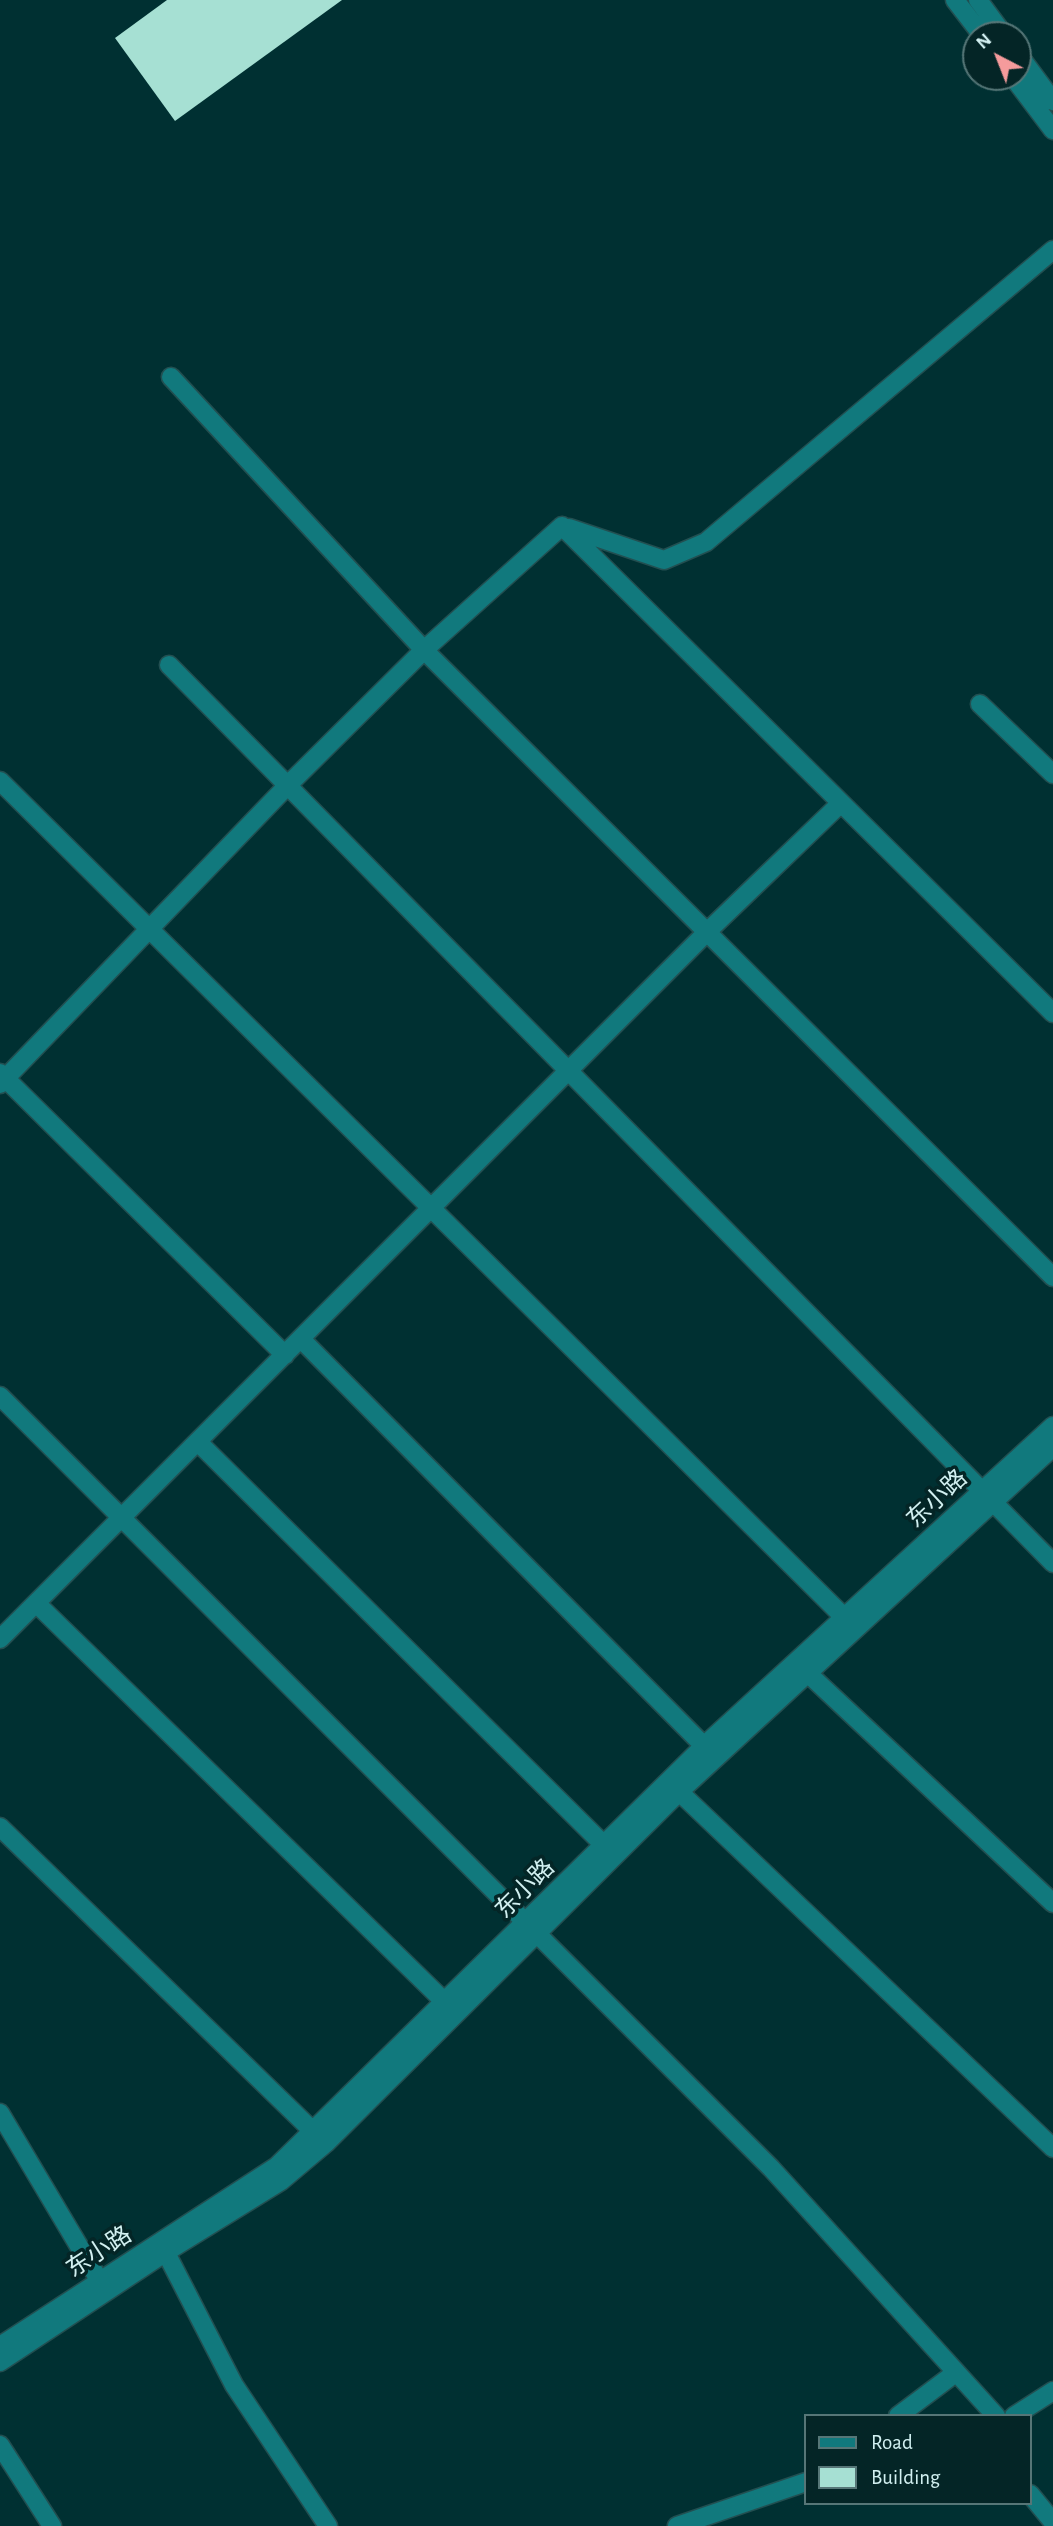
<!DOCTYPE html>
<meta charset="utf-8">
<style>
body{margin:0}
#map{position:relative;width:1053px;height:2526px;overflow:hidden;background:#003032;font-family:"Alegreya Sans",sans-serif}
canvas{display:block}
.legend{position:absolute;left:804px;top:2414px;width:228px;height:91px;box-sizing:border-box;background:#042526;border:2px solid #567677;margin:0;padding:9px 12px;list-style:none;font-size:21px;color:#d2f0f1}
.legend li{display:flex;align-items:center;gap:14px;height:35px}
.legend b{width:35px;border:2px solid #567677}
.north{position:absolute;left:962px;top:21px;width:70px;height:70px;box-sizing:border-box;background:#042526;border:2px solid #567677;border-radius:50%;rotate:318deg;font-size:19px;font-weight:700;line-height:28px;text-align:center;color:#d2f0f1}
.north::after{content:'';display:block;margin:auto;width:24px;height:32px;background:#f59b9c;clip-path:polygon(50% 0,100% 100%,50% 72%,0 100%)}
</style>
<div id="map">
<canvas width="1053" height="2526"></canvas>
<ul class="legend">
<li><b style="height:9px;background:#11797d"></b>Road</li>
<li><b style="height:19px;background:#a6e0d3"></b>Building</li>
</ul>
<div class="north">N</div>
</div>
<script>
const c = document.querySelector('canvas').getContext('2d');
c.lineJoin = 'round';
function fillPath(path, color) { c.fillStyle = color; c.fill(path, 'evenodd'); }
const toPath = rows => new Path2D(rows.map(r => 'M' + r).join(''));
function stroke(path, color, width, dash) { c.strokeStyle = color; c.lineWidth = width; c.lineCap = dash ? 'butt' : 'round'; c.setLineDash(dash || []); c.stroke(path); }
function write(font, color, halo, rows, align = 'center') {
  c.font = font + ' "Alegreya Sans","Noto Sans SC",sans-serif'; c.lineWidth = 7; c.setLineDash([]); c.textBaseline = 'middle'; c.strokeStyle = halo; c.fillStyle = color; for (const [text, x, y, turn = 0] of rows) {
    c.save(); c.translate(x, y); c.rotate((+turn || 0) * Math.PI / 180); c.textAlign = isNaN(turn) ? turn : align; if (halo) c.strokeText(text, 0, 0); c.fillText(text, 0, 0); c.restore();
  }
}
fillPath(toPath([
 [167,0,342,0,175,121,115,38]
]), '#a6e0d3');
const minor = toPath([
 [955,0,982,35],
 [978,0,1004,35],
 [1018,54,1053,101],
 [1013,77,1053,130],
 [171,377,424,650,1053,1277],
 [562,526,1053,1013],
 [569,528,664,560,706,542,1053,250],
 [169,665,1053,1563],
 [980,704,1053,774],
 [0,781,853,1626],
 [0,1073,285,1355],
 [0,1084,288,785,424,650,562,526],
 [301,1339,712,1754],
 [0,1396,771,2168,996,2416],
 [198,1442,613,1854],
 [36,1603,452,2009],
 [0,1639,708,931,841,803],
 [799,1665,1053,1903],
 [671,1784,1053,2148],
 [0,1827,321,2139],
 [0,2113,105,2290],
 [161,2243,234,2385,328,2526],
 [0,2346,277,2166,705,1745,1053,1426],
 [0,2362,166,2252,281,2181,326,2143,679,1792,1053,1447],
 [898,2416,954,2374],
 [1014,2416,1053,2391],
 [0,2445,52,2526],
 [1030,2494,1053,2522],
 [677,2526,806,2482]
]);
stroke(minor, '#224f51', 21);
stroke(minor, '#11797d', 18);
write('24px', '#d2f0f1', '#042526', [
 ["东小路",937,1499,-43],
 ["东小路",525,1889,-45],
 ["东小路",99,2252,-33]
]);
</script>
